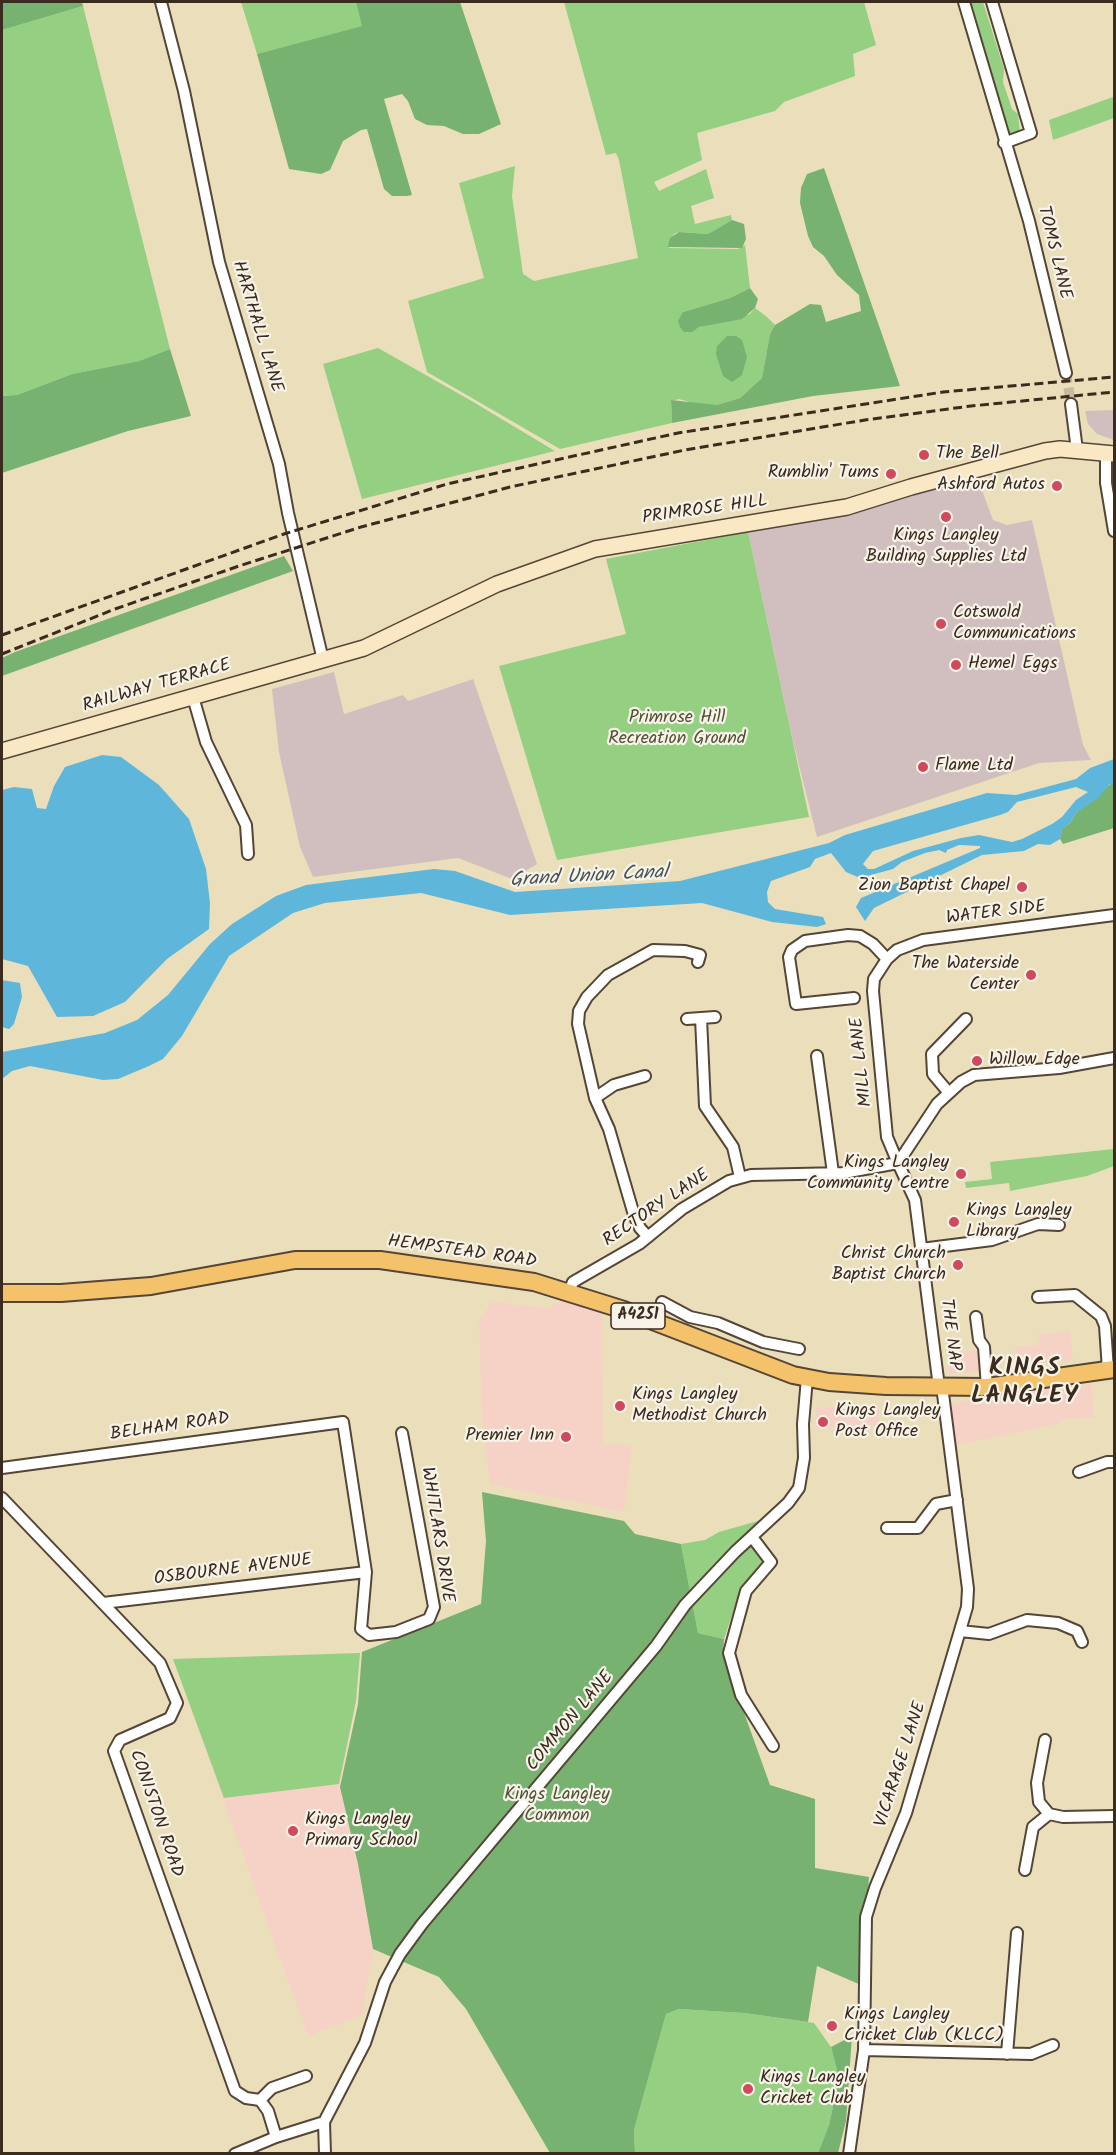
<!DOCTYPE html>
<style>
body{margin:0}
#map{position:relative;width:1116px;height:2155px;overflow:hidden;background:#ebdfbb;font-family:Kalam,sans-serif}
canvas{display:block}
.frame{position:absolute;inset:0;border:3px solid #3b2a1e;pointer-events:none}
</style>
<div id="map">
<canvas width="1116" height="2155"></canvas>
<div class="frame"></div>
</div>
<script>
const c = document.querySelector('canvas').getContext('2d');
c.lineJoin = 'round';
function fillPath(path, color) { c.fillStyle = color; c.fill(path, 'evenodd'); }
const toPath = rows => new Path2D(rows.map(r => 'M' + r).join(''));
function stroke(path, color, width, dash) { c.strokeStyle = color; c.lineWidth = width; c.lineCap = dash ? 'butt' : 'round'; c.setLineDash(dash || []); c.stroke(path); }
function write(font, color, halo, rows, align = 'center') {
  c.font = font + ' Kalam,sans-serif'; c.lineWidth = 4.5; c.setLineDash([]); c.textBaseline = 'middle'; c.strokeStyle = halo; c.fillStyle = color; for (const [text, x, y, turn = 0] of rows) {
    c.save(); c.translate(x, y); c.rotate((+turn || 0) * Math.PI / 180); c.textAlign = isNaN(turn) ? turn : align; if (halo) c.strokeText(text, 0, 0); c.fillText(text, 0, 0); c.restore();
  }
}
fillPath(toPath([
 [567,1299,602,1309,603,1444,632,1445,624,1512,490,1484,482,1417,479,1321,492,1302,546,1308],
 [1070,1331,1073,1360,1017,1366,1015,1347,1039,1345,1038,1335],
 [982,1350,983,1371,949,1374,947,1353],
 [1091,1384,1094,1418,1061,1419,1061,1423,955,1445,951,1405,991,1394],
 [879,1405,879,1425,816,1428,815,1408],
 [360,1653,355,1706,340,1787,358,1864,373,1949,362,2015,308,2036,173,1659]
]), '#f6d1c5');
fillPath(toPath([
 [1114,410,1114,440,1097,434,1088,424,1085,411],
 [977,477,993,520,1007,525,1032,520,1083,745,1091,760,1039,763,817,837,792,737,748,532,801,522],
 [334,672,344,714,403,695,408,701,473,679,537,864,512,879,458,858,313,877,300,847,279,752,272,689]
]), '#d1bfbf');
fillPath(toPath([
 [241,2,356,2,363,26,257,54],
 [564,2,864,2,876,45,853,54,855,76,784,102,775,111,697,133,702,160,654,182,659,191,706,169,714,198,691,206,695,224,731,215,732,220,708,234,679,232,674,234,669,248,738,249,745,245,750,288,730,298,683,312,691,332,699,327,750,314,755,308,767,317,775,325,770,334,762,378,740,398,717,405,700,405,679,399,671,401,672,423,560,449,427,372,408,301,484,278,459,183,515,166,512,196,523,274,534,281,638,258,619,160,616,153,606,155],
 [968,2,983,2,1004,69,1003,82,1012,109,1018,114,1020,133,1013,135,1006,132],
 [83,6,170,349,139,361,72,374,17,395,2,396,2,30],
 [1113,97,1114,118,1053,140,1049,120],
 [378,348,470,400,555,451,362,499,323,364],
 [748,532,809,817,557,860,499,666,626,634,606,559],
 [1114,1149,1114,1166,1087,1176,1010,1191,1009,1183,966,1188,965,1182,992,1179,990,1162],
 [772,1517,750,1536,767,1561,741,1588,724,1639,698,1633,681,1544,705,1540,719,1532],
 [360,1653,356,1701,339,1784,224,1798,173,1659],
 [679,2009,744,2013,814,2023,831,2047,839,2078,829,2125,818,2153,635,2154,634,2130,666,2014]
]), '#94cf82');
fillPath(toPath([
 [2,2,82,2,83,6,2,30],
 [356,2,460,2,501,124,479,134,463,134,444,126,427,125,415,119,408,101,402,94,384,99,412,195,407,196,392,196,384,189,367,129,361,130,343,141,330,170,321,174,289,169,257,54,362,26],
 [824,168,900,386,813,396,672,423,671,400,717,405,740,398,762,378,770,334,775,325,810,304,821,305,826,322,861,311,859,295,837,275,824,256,813,247,808,236,800,203,801,188,807,174],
 [732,220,744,224,746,239,742,248,668,247,670,238,679,232,708,234],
 [750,288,758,299,755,308,742,319,699,327,692,332,684,332,680,327,678,321,683,312,730,298],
 [727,336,736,336,742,340,747,357,742,375,732,382,723,376,716,354,717,346],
 [170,349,191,416,128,431,2,473,2,396,17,395,72,374,139,361],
 [284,556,293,571,2,676,2,658,15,652],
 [1112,783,1114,786,1114,828,1063,844,1060,839,1062,829,1070,823,1076,813],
 [482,1492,624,1521,635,1534,681,1544,698,1633,724,1639,723,1654,770,1785,815,1799,815,1868,869,1877,861,1985,817,1966,808,2022,744,2013,679,2009,666,2014,634,2130,635,2153,550,2153,466,2009,439,1977,373,1949,358,1864,340,1787,358,1704,362,1652,481,1604,486,1541],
 [852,2036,846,2121,838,2153,818,2153,829,2125,839,2078,831,2047]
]), '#77b270');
fillPath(toPath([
 [102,755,121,757,159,785,189,819,206,869,210,903,209,929,167,959,125,1002,93,1016,57,1017,28,966,2,959,2,790,14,787,32,789,37,808,46,809,54,786,65,767],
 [1114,759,1114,786,1110,784,1098,798,1076,813,1070,823,1062,830,1060,839,1050,845,1038,844,1024,851,982,855,874,908,865,921,856,907,861,898,980,848,980,846,959,845,947,850,946,853,939,850,925,853,902,862,893,869,860,878,846,872,831,853,815,859,810,867,771,881,767,892,768,902,775,909,823,917,826,924,817,927,772,922,702,903,510,915,421,893,325,903,293,913,229,956,182,1036,163,1059,149,1066,118,1079,103,1080,30,1066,12,1071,2,1079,2,1052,105,1033,137,1020,168,995,210,944,232,924,276,896,306,885,434,869,455,871,515,892,680,881,829,843,845,835,987,793,1016,795,1076,779,1090,768],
 [1076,787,1088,792,1076,800,1062,817,1052,824,1022,839,1012,842,979,835,961,838,913,851,874,869,868,869,863,864,873,851,1000,815,1008,812,1017,802],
 [2,980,20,983,22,997,14,1024,9,1029,2,1027]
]), '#5eb7db');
stroke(toPath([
 [1066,373,1071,404]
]), '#c8bb9c', 10, [10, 5]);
const street = toPath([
 [161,2,184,91,219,262,279,464,288,513,323,660],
 [964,2,1029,221,1066,373],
 [992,2,1031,133,1004,143],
 [1071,404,1077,450],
 [1106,453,1106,483,1114,531],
 [193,697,206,742,246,825,248,854],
 [854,998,796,1004,789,957,792,950,805,941,848,935,860,936,873,944,887,959],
 [701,1018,715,1017],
 [687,1019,701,1018,705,1106,733,1147,740,1177],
 [817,1056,833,1173],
 [645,1076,614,1085,595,1098,609,1129,634,1215,640,1228,648,1237],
 [949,1093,933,1074,932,1054,966,1019],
 [595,1098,578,1024,579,1011,587,997,608,975,653,950,685,951,700,955,698,962],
 [898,1163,887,1137,873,991,874,979,887,959,897,950,923,940,1114,915],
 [898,1163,937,1104,961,1082,974,1075,1059,1068,1114,1058],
 [921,1249,992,1240,1038,1224,1059,1225],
 [568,1294,573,1282,639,1244,682,1209,729,1181,751,1175,843,1173,898,1163,915,1200,939,1387],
 [1038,1297,1075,1295,1101,1316,1105,1326,1108,1370],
 [662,1302,690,1317,718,1323,763,1342,799,1349],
 [976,1317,979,1340,984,1347,987,1387],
 [2,1468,343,1422,366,1572,361,1629,369,1635,396,1632,429,1619,434,1607,402,1433],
 [1079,1472,1107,1462,1114,1462],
 [2,1498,160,1663,177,1703,170,1718,120,1740,114,1751,235,2091,246,2098,260,2100,268,2111,276,2137],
 [887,1528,918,1528,936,1504,957,1500],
 [752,1537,771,1562,746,1591,729,1653,741,1695,773,1746],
 [103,1603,366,1572],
 [960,1631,989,1634,1027,1620,1058,1623,1077,1631,1082,1642],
 [1045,1740,1037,1783,1039,1802,1049,1814,1063,1817,1114,1816],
 [1025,1870,1033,1827,1049,1814],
 [864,2050,1031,2054,1053,2045],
 [1007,2054,1017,1933],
 [260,2100,272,2088,306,2076],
 [235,2154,276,2137,324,2122],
 [325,2154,324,2122,365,2043,385,1982,400,1954,422,1924,656,1646,685,1605,735,1552,788,1503,799,1488,804,1458,803,1424,807,1378],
 [849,2154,864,2050,866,1917,875,1888,906,1813,967,1607,968,1589,942,1386]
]);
const secondary = toPath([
 [2,751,364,648,497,584,595,549,847,507,911,487,1045,451,1060,449,1114,454]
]);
const primary = toPath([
 [2,1293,61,1293,151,1286,295,1260,380,1260,534,1282,624,1310,793,1375,829,1382,886,1386,987,1387,1114,1369]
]);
stroke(street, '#554536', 14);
stroke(secondary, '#554536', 18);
stroke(primary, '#554536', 20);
stroke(street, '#fff', 10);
stroke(secondary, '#fae7c3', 15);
stroke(primary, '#f3c26a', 16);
stroke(toPath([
 [2,635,284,534,447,484,678,433,943,392,1114,377],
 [2,654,115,609,239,566,361,527,510,487,685,450,865,420,971,406,1114,392]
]), '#3b2a1e', 3, [9, 4.5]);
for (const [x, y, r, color] of [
 [924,455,6,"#d1495b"],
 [891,474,6,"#d1495b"],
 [1057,486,6,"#d1495b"],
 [946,517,6,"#d1495b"],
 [941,624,6,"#d1495b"],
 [956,665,6,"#d1495b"],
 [923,767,6,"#d1495b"],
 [1022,887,6,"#d1495b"],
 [1031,975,6,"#d1495b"],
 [977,1061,6,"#d1495b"],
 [961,1174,6,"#d1495b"],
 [954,1222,6,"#d1495b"],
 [958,1265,6,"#d1495b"],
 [620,1406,6,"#d1495b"],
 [823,1422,6,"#d1495b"],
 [566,1437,6,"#d1495b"],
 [293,1831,6,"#d1495b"],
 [832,2026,6,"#d1495b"],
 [748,2089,6,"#d1495b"]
]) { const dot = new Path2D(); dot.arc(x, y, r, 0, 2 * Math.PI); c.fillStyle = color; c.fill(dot); stroke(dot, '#f7f3e8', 2); }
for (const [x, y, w] of [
 [638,1316,54]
]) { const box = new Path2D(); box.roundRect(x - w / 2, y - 13, w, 26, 4.5); c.fillStyle = '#f7f3e8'; c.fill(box); stroke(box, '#3b2a1e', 1.5); }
write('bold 16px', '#3b2a1e', null, [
 ["A4251",638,1316]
]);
write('18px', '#3b2a1e', '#f7f3e8', [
 ["TOMS LANE",1053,253,76],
 ["HARTHALL LANE",256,327,73],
 ["PRIMROSE HILL",705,511,-8],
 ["RAILWAY TERRACE",157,687,-16],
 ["WATER SIDE",996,914,-7],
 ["MILL LANE",863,1062,-96],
 ["RECTORY LANE",657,1209,-34],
 ["HEMPSTEAD ROAD",462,1253,8],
 ["THE NAP",949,1335,83],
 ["BELHAM ROAD",170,1428,-8],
 ["WHITLARS DRIVE",436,1535,81],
 ["OSBOURNE AVENUE",233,1571,-7],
 ["COMMON LANE",571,1722,-50],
 ["VICARAGE LANE",902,1765,-72],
 ["CONISTON ROAD",155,1814,71]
]);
write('18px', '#3b2a1e', '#f7f3e8', [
 ["The Bell",936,455],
 ["Rumblin' Tums",879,474,"right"],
 ["Ashford Autos",1045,486,"right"],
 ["Kings Langley",946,537,"center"],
 ["Building Supplies Ltd",946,558,"center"],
 ["Cotswold",953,614],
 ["Communications",953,635],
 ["Hemel Eggs",968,665],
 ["Flame Ltd",935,767],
 ["Zion Baptist Chapel",1010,887,"right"],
 ["The Waterside",1019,965,"right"],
 ["Center",1019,986,"right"],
 ["Willow Edge",989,1061],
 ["Kings Langley",949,1164,"right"],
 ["Community Centre",949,1185,"right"],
 ["Kings Langley",966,1212],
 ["Library",966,1233],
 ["Christ Church",946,1255,"right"],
 ["Baptist Church",946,1276,"right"],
 ["Kings Langley",632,1396],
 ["Methodist Church",632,1417],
 ["Kings Langley",835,1412],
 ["Post Office",835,1433],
 ["Premier Inn",554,1437,"right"],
 ["Kings Langley",305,1821],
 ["Primary School",305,1842],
 ["Kings Langley",844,2016],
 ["Cricket Club (KLCC)",844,2037],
 ["Kings Langley",760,2079],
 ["Cricket Club",760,2100]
], 'left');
write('18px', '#515337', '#f7f3e8', [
 ["Primrose Hill",677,719],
 ["Recreation Ground",677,740],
 ["Kings Langley",557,1796],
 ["Common",557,1817]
]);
write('italic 20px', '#465457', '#f7f3e8', [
 ["Grand Union Canal",589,878,-3]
]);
c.letterSpacing = '1.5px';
write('bold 24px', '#3b2a1e', '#f7f3e8', [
 ["KINGS",1025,1370],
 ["LANGLEY",1025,1398]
]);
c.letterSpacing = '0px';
</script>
